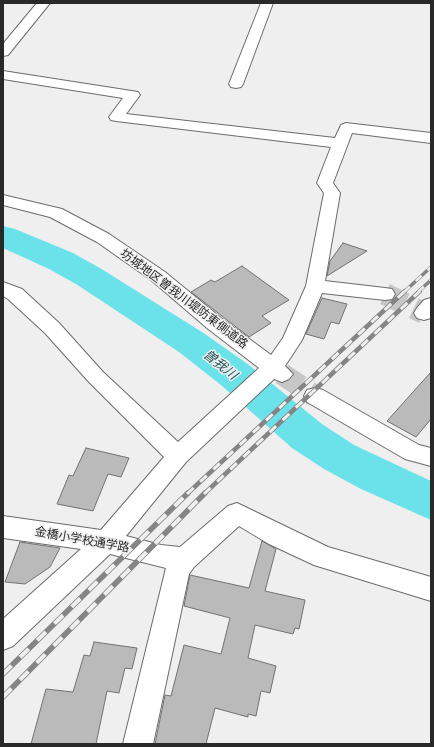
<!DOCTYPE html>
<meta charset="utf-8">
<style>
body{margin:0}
#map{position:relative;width:434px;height:747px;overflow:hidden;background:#efeff0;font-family:"IBM Plex Sans",sans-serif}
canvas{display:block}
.frame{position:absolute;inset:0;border:4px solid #29292a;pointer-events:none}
</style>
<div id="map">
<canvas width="434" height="747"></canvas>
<div class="frame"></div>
</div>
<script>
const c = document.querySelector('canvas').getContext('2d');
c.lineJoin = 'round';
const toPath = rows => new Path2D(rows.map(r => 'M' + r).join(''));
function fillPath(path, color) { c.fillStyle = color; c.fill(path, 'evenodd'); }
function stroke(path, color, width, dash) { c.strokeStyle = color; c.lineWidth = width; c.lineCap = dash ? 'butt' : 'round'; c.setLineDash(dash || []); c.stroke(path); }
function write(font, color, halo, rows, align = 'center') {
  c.font = font + ' "IBM Plex Sans","Noto Sans JP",sans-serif'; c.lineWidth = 3; c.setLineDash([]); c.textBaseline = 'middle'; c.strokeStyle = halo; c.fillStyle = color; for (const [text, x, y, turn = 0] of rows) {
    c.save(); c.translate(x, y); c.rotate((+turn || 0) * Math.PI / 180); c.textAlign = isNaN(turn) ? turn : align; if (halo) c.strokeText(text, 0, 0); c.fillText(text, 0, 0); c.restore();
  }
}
fillPath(toPath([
 [3,226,15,229,73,253,100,268,205,334,249,365,322,424,354,445,431,481,431,520,361,489,324,469,292,448,221,385,179,352,76,284,49,269,3,248,3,226]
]), '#6be2e9');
const building = toPath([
 [343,243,367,251,327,276,330,261,343,243],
 [242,266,289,300,262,316,271,323,249,337,191,292,211,280,215,282,242,266],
 [322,298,347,304,339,324,331,322,324,339,306,334,322,298],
 [431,372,431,419,416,437,387,421,431,372],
 [86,448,129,458,121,477,108,474,93,511,57,504,69,475,73,476,86,448],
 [262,541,276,549,265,591,305,600,299,629,295,628,293,634,255,625,248,658,276,666,270,693,261,691,256,716,248,714,248,717,215,708,206,744,155,744,165,695,171,696,184,645,221,654,230,618,184,606,190,575,249,588,262,541],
 [20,542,60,548,50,567,25,584,5,582,20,542],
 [94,642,137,648,132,669,125,668,119,693,107,691,96,744,31,744,46,689,73,692,84,655,90,656,94,642]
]);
fillPath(building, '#bababb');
stroke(building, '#717172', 1);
stroke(toPath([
 [385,294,424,313],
 [282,374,315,396]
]), '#c7c7c8', 22, [22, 10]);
const street = toPath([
 [37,3,50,3,8,55,3,56,3,44,37,3],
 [261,3,273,3,243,84,241,87,236,88,231,87,229,84,261,3],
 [3,71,138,92,140,95,126,114,335,138,341,125,346,123,431,133,431,143,352,133,333,183,340,193,325,281,385,288,392,289,395,294,392,299,385,300,322,293,302,340,285,366,293,374,289,379,282,382,274,379,186,462,126,536,161,545,180,547,228,506,237,503,328,547,431,577,431,601,314,565,269,544,239,526,194,567,189,574,153,744,123,744,166,568,110,554,13,646,3,650,3,619,81,549,3,538,3,516,101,530,164,457,89,382,45,333,8,299,3,296,3,282,22,289,59,323,103,372,178,442,259,368,207,328,151,280,97,242,50,217,3,205,3,195,62,209,109,234,165,272,221,318,271,355,283,338,306,286,324,193,317,183,331,147,116,121,111,120,109,117,123,98,3,79,3,71],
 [431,298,431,318,424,320,417,318,414,313,417,308,424,300,431,298],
 [315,388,323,390,419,445,431,448,431,466,405,459,307,402,304,396,307,390,315,388]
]);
stroke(street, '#6c6c6e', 2);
fillPath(street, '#fff');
const railFar2 = toPath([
 [404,292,431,267],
 [418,292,431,280]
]);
const railFar1 = toPath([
 [187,494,405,291],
 [204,494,420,291]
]);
const rail = toPath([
 [3,674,188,493],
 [3,697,205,493]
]);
stroke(railFar2, '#858586', 3.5);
stroke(railFar1, '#858586', 4.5);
stroke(rail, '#858586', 5.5);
stroke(railFar2, '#efeff0', 2.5, [8]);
stroke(railFar1, '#efeff0', 3, [9]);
stroke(rail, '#efeff0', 4, [12]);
write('12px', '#29292a', '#efeff0', [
 ["坊城地区曽我川堤防東側道路",184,299,37],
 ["金橋小学校通学路",82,540,10]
]);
write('italic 13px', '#24585b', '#efeff0', [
 ["曽我川",220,365,39]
]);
</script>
